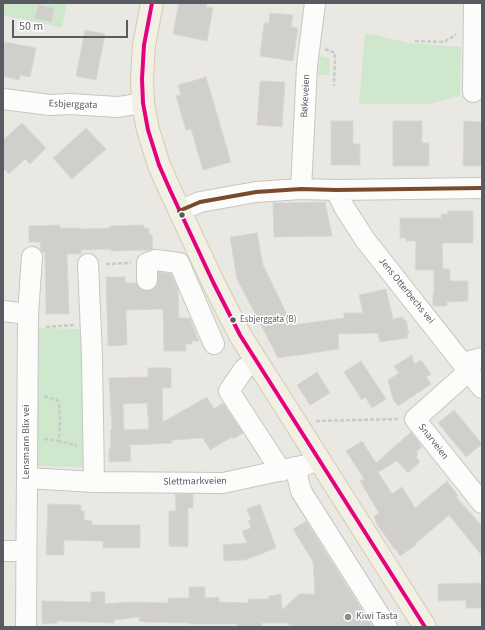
<!DOCTYPE html>
<meta charset="utf-8">
<style>
body{margin:0}
#map{position:relative;width:485px;height:630px;overflow:hidden;background:#eae8e2;font-family:"Source Sans 3",sans-serif}
canvas{display:block}
.frame{position:absolute;inset:0;border:4px solid #585c62;pointer-events:none}
.scale{position:absolute;left:12px;top:20px;width:116px;height:18px;box-sizing:border-box;border:2px solid #585c62;border-top:0;padding-left:5px;font-size:12px;line-height:14px;white-space:nowrap;color:#585c62;-webkit-text-stroke:3px #fff;paint-order:stroke}
</style>
<div id="map">
<canvas width="485" height="630"></canvas>
<div class="frame"></div>
<div class="scale">50 m</div>
</div>
<script>
const c = document.querySelector('canvas').getContext('2d');
c.lineJoin = 'round';
function fillPath(path, color) { c.fillStyle = color; c.fill(path, 'evenodd'); }
const toPath = rows => new Path2D(rows.map(r => 'M' + r).join(''));
function stroke(path, color, width, dash) { c.strokeStyle = color; c.lineWidth = width; c.lineCap = dash ? 'butt' : 'round'; c.setLineDash(dash || []); c.stroke(path); }
function write(font, color, halo, rows, align = 'center') {
  c.font = font + ' "Source Sans 3",sans-serif'; c.lineWidth = 3; c.setLineDash([]); c.textBaseline = 'middle'; c.strokeStyle = halo; c.fillStyle = color; for (const [text, x, y, turn = 0] of rows) {
    c.save(); c.translate(x, y); c.rotate((+turn || 0) * Math.PI / 180); c.textAlign = isNaN(turn) ? turn : align; if (halo) c.strokeText(text, 0, 0); c.fillText(text, 0, 0); c.restore();
  }
}
fillPath(toPath([
 [3,3,67,3,62,28,3,15],
 [365,33,410,43,461,47,460,96,429,104,359,104],
 [320,56,330,58,329,75,318,75],
 [34,328,81,329,89,467,35,466]
]), '#cfe7cd');
const building = toPath([
 [179,3,207,3,206,7,213,8,207,41,173,34,179,3],
 [38,5,54,8,51,22,35,18,38,5],
 [270,13,293,15,291,27,298,28,293,61,260,56,264,23,269,23,270,13],
 [85,30,105,34,96,80,76,76,85,30],
 [5,42,36,48,30,77,20,75,19,80,3,76,3,51,5,42],
 [206,77,231,162,203,170,191,129,186,130,176,96,181,95,178,85,206,77],
 [262,81,285,82,282,127,257,125,260,82,262,81],
 [331,121,353,121,353,144,360,144,360,165,331,165,331,121],
 [393,121,422,121,422,143,429,143,429,166,393,166,393,121],
 [464,121,482,122,482,166,463,166,464,121],
 [22,123,46,148,30,164,25,159,9,174,3,168,3,140,22,123],
 [86,128,106,149,72,179,53,158,86,128],
 [325,202,332,236,274,237,273,203,325,202],
 [448,211,473,211,473,243,442,243,443,269,450,269,450,281,468,281,468,301,447,302,447,306,433,306,433,294,434,294,434,270,415,270,416,241,406,241,406,238,400,238,400,218,441,218,441,214,448,214,448,211],
 [60,225,60,228,80,228,80,229,110,228,110,226,144,225,144,228,149,228,149,234,152,234,153,249,148,250,111,251,111,249,81,250,81,254,67,254,69,314,46,314,45,252,42,252,41,250,40,242,29,242,29,226,60,225],
 [257,233,263,265,292,325,344,318,344,313,363,313,359,295,386,289,393,319,403,317,404,320,406,320,409,333,407,334,408,338,380,342,378,334,375,333,338,334,339,349,278,358,237,279,230,237,257,233],
 [158,272,171,274,178,289,179,318,190,318,199,341,192,341,192,344,186,344,186,351,164,351,163,309,126,310,127,345,108,346,106,277,125,277,126,283,136,283,141,290,147,291,153,290,157,285,158,272],
 [412,355,414,364,421,360,431,374,426,377,431,384,398,406,393,399,388,380,399,373,394,366,412,355],
 [361,361,386,399,372,408,365,397,362,400,344,372,361,361],
 [148,368,171,368,171,388,162,388,163,422,207,397,214,409,223,403,243,433,233,439,232,437,210,450,203,438,171,440,172,443,130,445,131,461,109,462,109,449,111,449,110,430,112,430,109,378,148,377,148,368],
 [147,403,149,429,124,430,123,404,147,403],
 [317,372,330,393,310,405,297,385,317,372],
 [454,410,482,444,466,457,438,423,454,410],
 [411,432,422,447,416,452,418,454,416,457,420,462,408,473,397,461,378,472,392,494,402,487,415,508,447,481,458,496,456,497,482,526,482,556,449,515,415,544,416,545,400,556,396,549,395,550,377,524,374,516,379,513,360,481,364,479,346,451,362,441,376,463,411,432],
 [175,494,193,494,193,508,188,508,188,547,169,546,169,511,176,511,175,494],
 [48,504,81,505,81,511,84,511,84,520,92,521,92,525,140,525,140,548,103,548,103,541,64,540,64,555,46,555,48,504],
 [260,504,276,548,245,560,224,561,223,545,247,543,242,531,251,528,248,521,251,520,247,509,260,504],
 [306,521,373,627,291,627,291,625,288,625,288,623,262,623,262,627,237,627,237,624,190,624,190,623,144,622,139,621,140,617,114,620,114,623,57,621,57,623,42,624,42,601,91,602,91,592,105,592,105,604,129,602,168,603,168,598,189,598,189,587,205,587,205,598,219,597,219,602,248,603,249,599,269,599,269,596,281,594,282,610,299,594,315,594,313,562,293,529,306,521],
 [482,583,482,608,466,608,466,600,438,601,438,584,482,583]
]);
fillPath(building, '#d0cfcb');
stroke(building, '#d9d7d2', 1);
const minor = toPath([
 [473,92,474,3],
 [3,99,50,105,69,104,118,107,143,103],
 [301,189,307,66,315,3],
 [336,190,344,207,366,241,482,388],
 [179,211,200,202,256,192,301,189,336,190,482,188],
 [88,264,92,357,94,482],
 [147,280,147,263,155,260,179,263,214,344],
 [3,311,28,314],
 [256,361,244,369,229,391,281,471],
 [463,363,482,358],
 [469,371,415,419,482,503],
 [295,467,301,491,387,627],
 [27,478,94,482,223,483,306,465,318,459],
 [3,551,26,551],
 [26,627,28,314,32,257]
]);
const major = toPath([
 [152,3,144,45,142,79,143,103,148,130,159,165,170,190,213,282,240,335,425,627]
]);
stroke(minor, '#c6c6c5', 22);
stroke(major, '#d4cbae', 24);
stroke(toPath([
 [415,41,444,42,454,36,456,34],
 [325,49,335,53,334,86],
 [106,264,131,263],
 [46,327,74,325],
 [44,396,57,400,59,403,60,420,59,441,77,446],
 [316,421,399,419],
 [44,439,59,441]
]), '#c5ccc9', 2.5, [4, 2]);
stroke(minor, '#fcfcfb', 20);
stroke(major, '#f2f0e5', 22);
stroke(toPath([
 [152,3,144,45,142,79,143,103,148,130,159,165,170,190,213,282,240,335,425,627]
]), '#e5007d', 4);
stroke(toPath([
 [179,211,200,202,256,192,301,189,336,190,482,188]
]), '#7a4b2a', 4);
for (const [x, y, r, color] of [
 [182,215,3.5,"#585c62"],
 [233,320,3.5,"#585c62"],
 [348,617,4,"#8b8d8f"]
]) { const dot = new Path2D(); dot.arc(x, y, r, 0, 2 * Math.PI); c.fillStyle = color; c.fill(dot); stroke(dot, '#fff', 1.5); }
write('9px', '#585c62', '#fff', [
 ["Esbjerggata (B)",240,320]
], 'left');
write('10px', '#585c62', '#fff', [
 ["Bøkeveien",306,96,-87],
 ["Esbjerggata",73,105,2],
 ["Jens Otterbechs vei",406,291,51],
 ["Lensmann Blix vei",27,442,-90],
 ["Snarveien",433,442,52],
 ["Slettmarkveien",195,482,-1]
]);
write('10px', '#585c62', '#fff', [
 ["Kiwi Tasta",356,617]
], 'left');
</script>
